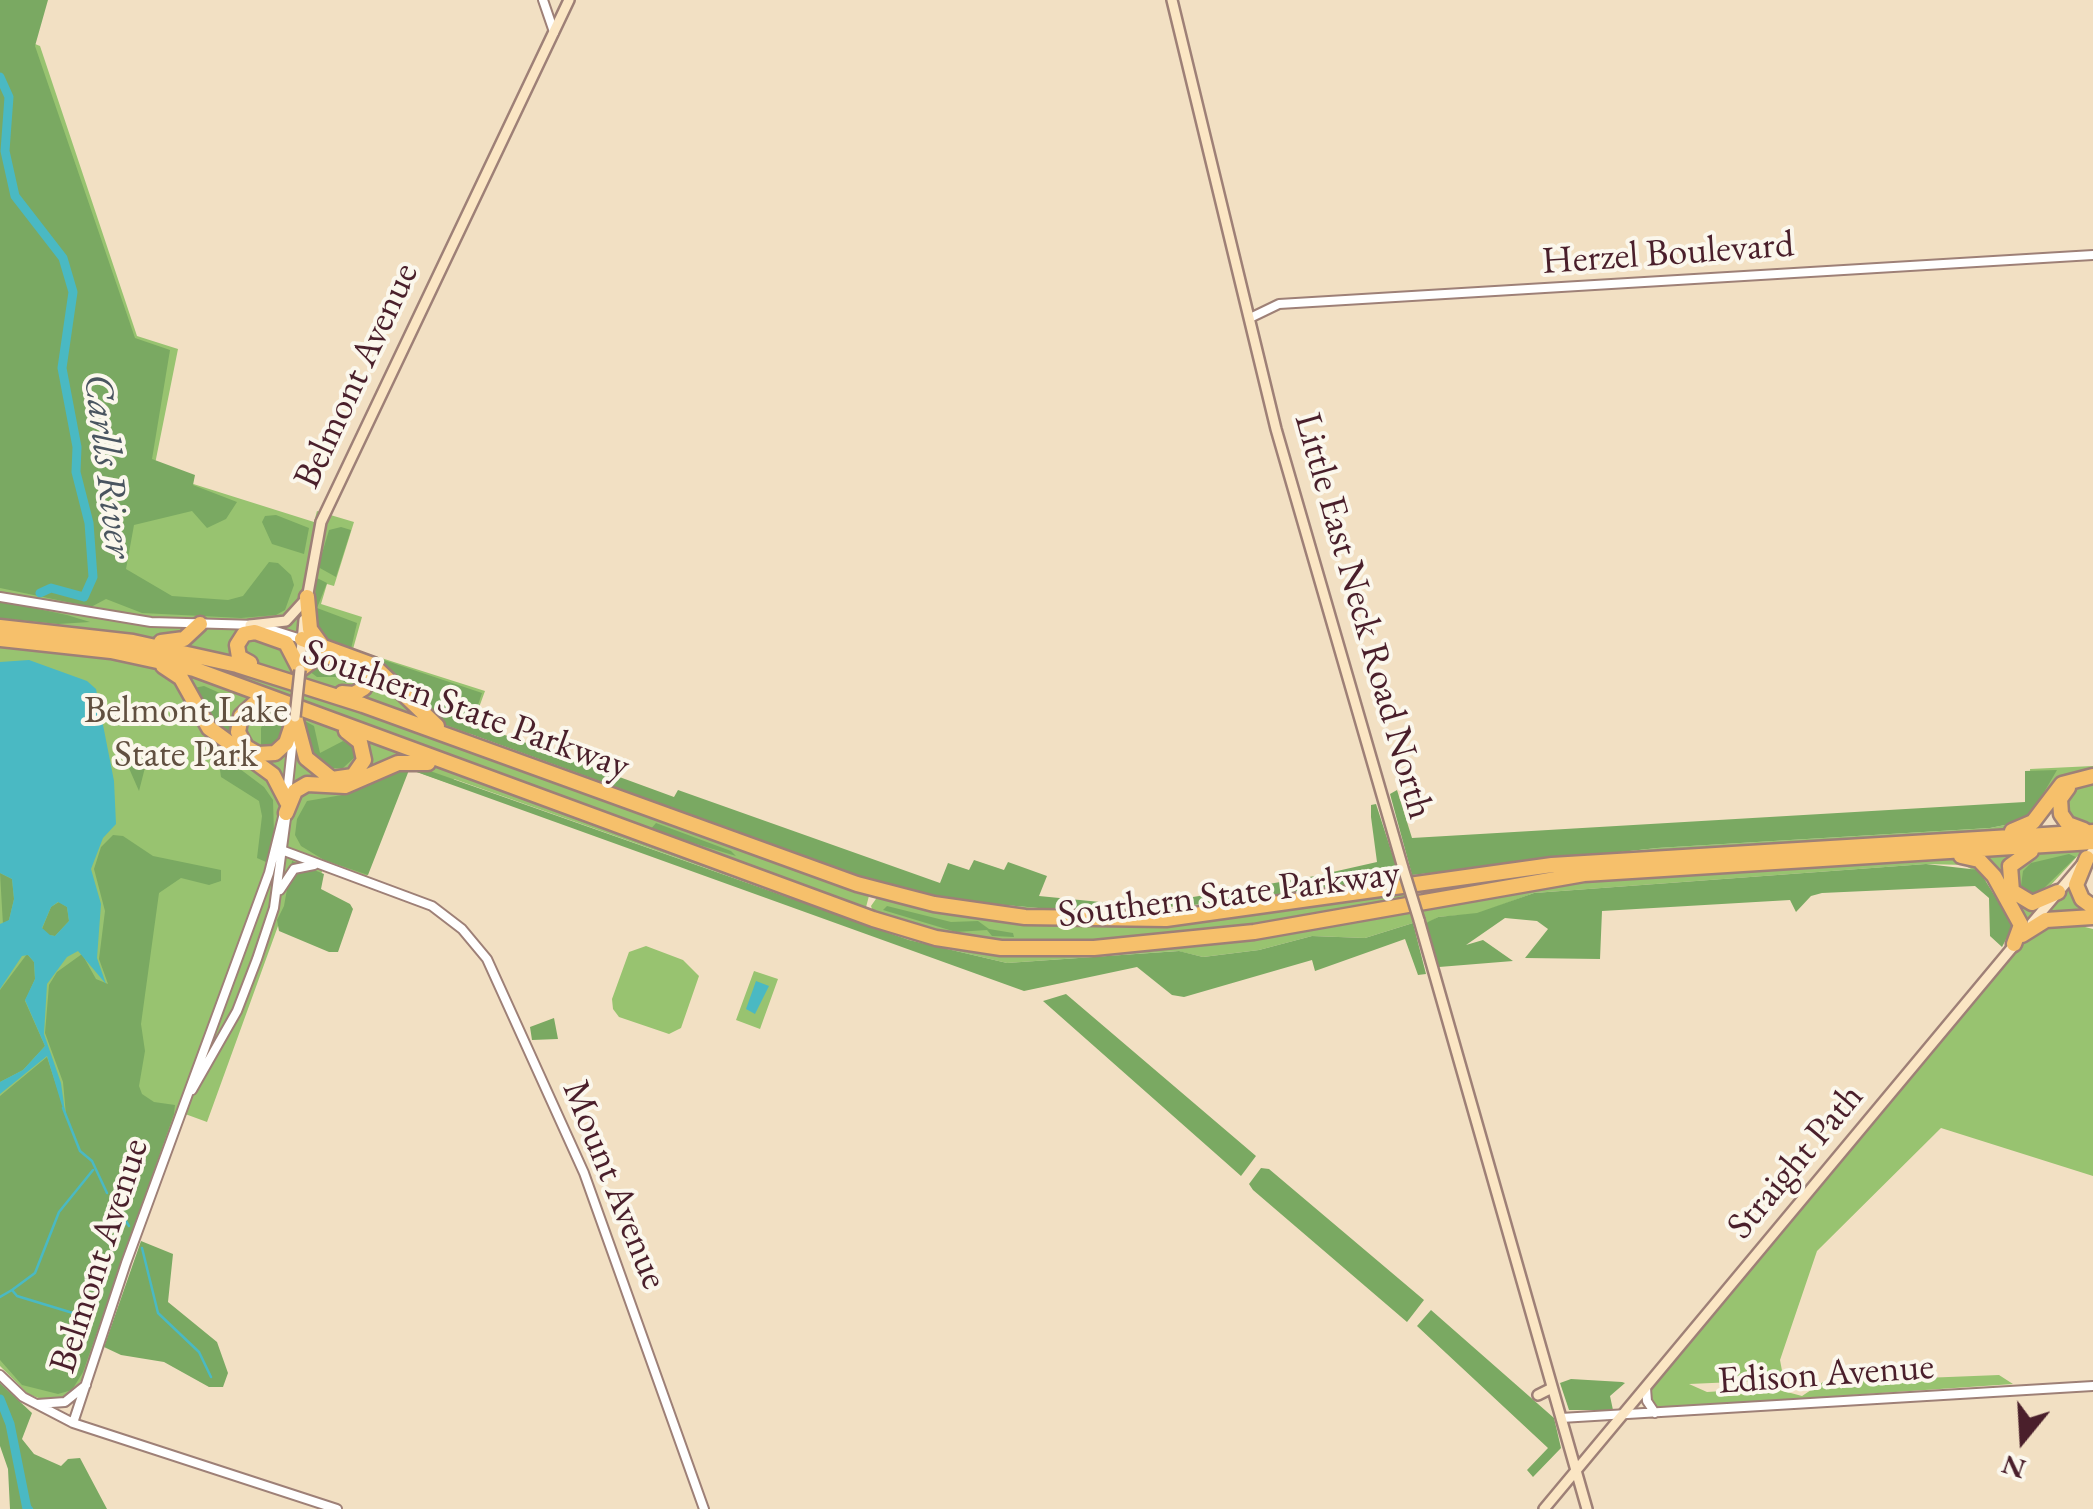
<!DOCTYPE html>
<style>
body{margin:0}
#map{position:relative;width:2093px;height:1509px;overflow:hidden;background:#f2e0c3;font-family:"EB Garamond",serif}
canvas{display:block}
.north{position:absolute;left:1973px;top:1389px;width:100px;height:100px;-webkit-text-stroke:8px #fbf7ec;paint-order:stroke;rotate:198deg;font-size:28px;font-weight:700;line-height:40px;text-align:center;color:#4a1f2b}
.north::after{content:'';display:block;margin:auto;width:35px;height:45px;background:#4a1f2b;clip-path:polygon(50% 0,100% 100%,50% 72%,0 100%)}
</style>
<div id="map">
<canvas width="2093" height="1509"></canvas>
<div class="north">N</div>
</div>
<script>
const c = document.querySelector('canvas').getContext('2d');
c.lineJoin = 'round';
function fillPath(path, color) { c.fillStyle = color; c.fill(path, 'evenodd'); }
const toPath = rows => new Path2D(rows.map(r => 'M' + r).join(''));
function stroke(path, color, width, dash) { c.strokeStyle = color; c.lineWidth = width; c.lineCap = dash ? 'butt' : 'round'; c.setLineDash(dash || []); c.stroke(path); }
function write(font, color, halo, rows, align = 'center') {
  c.font = font + ' "EB Garamond",serif'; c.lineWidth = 8; c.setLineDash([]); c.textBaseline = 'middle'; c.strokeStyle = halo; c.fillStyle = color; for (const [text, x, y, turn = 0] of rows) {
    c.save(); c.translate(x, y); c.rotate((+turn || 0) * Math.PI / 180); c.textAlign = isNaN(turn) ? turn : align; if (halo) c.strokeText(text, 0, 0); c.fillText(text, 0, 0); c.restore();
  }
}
fillPath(toPath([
 [0,0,43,0,35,44,40,46,137,336,178,349,149,494,183,501,187,482,314,522,317,511,354,522,334,586,327,584,321,604,362,617,353,649,485,691,469,735,856,875,949,900,1094,913,1185,908,1402,882,1147,914,1097,915,985,907,941,899,854,876,469,736,465,747,870,892,865,911,459,764,455,774,864,920,947,945,1035,955,1161,946,1361,921,1410,911,1413,923,1365,938,1312,936,1259,950,1203,957,1178,951,1007,963,909,940,454,779,451,784,406,768,367,876,326,861,303,922,282,915,207,1122,177,1111,82,1380,63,1400,49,1402,28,1394,0,1366],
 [2093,766,2093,772,2036,814,2007,830,1571,859,1414,880,1412,875,1657,848,1990,828,2020,822,2032,813,2030,769],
 [2085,784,2093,785,2093,825,2083,825,2067,819,2066,793],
 [2021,850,2005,878,2040,905,2025,922,1983,859,1983,853],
 [2083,850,2039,898,2015,891,2012,866,2030,852],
 [1958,856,1978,862,2018,932,2004,948,2013,926,1985,877,1964,865,1926,864,1534,893,1477,914,1438,917,1430,922,1426,923,1422,910,1546,883],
 [2075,879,2093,914,2041,919],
 [1404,890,1407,902,1275,925,1124,941,1013,944,943,934,873,912,871,906,878,896,1054,924,1144,924],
 [2077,925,2093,929,2093,1176,1941,1128,1817,1251,1780,1360,1783,1376,1780,1380,1689,1384,1707,1392,1772,1388,1802,1396,1823,1382,1999,1375,2013,1384,1661,1408,1651,1404,1651,1390,2030,932,2035,927],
 [646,946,683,960,699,976,681,1028,669,1034,619,1017,613,1009,612,999,629,952],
 [754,971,778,979,760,1029,736,1020]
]), '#98c370');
fillPath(toPath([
 [0,0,48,0,35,46,135,338,170,350,152,459,195,475,193,485,237,502,226,519,207,528,192,511,134,525,126,569,172,596,228,600,243,596,269,562,278,563,291,575,294,585,285,610,276,615,241,618,142,613,106,599,91,607,0,588],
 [276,515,309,528,304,554,272,544,262,522,265,516],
 [341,527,351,530,336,577,318,567,329,530],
 [315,577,327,583,317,608,357,623,351,649,482,693,472,723,674,797,678,790,940,883,948,863,969,870,974,860,1004,870,1008,862,1047,876,1039,896,1141,906,1315,876,1377,862,1371,817,1371,805,1376,804,1401,881,1266,899,1094,913,949,900,856,875,446,725,402,687,316,634],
 [0,601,67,615,90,622,58,624,0,618],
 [327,661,346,667,357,677,346,683,336,677,317,677,309,671,313,662],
 [204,686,222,694,232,722,229,732,217,729,194,688],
 [276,709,287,712,285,735,276,745,261,748,261,728,268,713],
 [305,721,314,726,320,753,343,741,355,747,357,755,343,768,326,768,306,747,301,727],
 [139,749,149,752,139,791,128,766],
 [224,757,264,787,273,800,274,834,266,862,257,858,262,816,259,801,221,777,219,763],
 [411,765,368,875,324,860,301,846,295,835,297,819,307,801,342,795],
 [416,766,909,940,1007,963,1179,951,1203,957,1259,950,1312,936,1365,938,1413,923,1426,974,1418,975,1405,939,1315,971,1312,960,1184,997,1172,995,1137,967,1024,991,411,770],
 [2057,770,2032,813,2020,822,1990,828,1657,848,1412,875,1390,794,1397,790,1412,838,2025,802,2025,771],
 [656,823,731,851,736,856,650,830],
 [113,835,123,836,153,856,221,870,221,881,209,885,181,878,159,893,141,1024,145,1051,139,1086,142,1094,154,1102,175,1105,174,1114,83,1372,72,1390,58,1394,22,1385,0,1360,0,1096,47,1057,66,1115,63,1082,45,1033,49,985,57,972,82,954,96,979,108,984,99,959,105,911,94,869,101,847],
 [2069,854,2076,857,2041,891,2028,894,2021,886,2023,871,2031,863],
 [292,861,324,874,321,889,350,904,353,909,338,952,329,952,279,931,277,920,284,906],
 [1926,864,1979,870,2013,926,2002,947,1990,936,1989,898,1975,886,1822,893,1811,896,1796,912,1790,900,1602,911,1600,959,1525,958,1548,929,1537,921,1505,918,1466,945,1483,940,1513,961,1439,967,1426,923,1438,917,1477,913,1534,893],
 [0,873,12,879,14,899,9,920,3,925],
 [59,902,67,907,69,921,55,936,49,935,42,929,51,907],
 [887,906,951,922,978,921,989,929,1013,933,1014,937,992,936,987,930,956,932,883,910],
 [27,954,34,962,35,979,25,1001,45,1046,23,1070,0,1082,0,990],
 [1066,994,1256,1156,1241,1176,1043,1001],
 [554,1018,558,1039,532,1040,530,1027],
 [1261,1168,1269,1169,1424,1300,1407,1322,1253,1190,1249,1184],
 [141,1241,173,1254,168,1302,217,1342,228,1373,223,1387,209,1387,164,1362,121,1355,104,1347],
 [1431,1310,1554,1418,1561,1448,1533,1477,1527,1470,1548,1448,1417,1326],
 [1571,1379,1622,1382,1625,1383,1610,1396,1613,1410,1569,1410,1560,1383],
 [0,1383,32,1413,22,1439,34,1454,61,1466,68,1459,80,1458,107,1509,10,1509,8,1469,0,1446]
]), '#7aa962');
fillPath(toPath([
 [29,660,87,681,96,689,114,781,116,824,103,838,91,869,101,904,97,958,106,984,78,951,67,957,47,984,44,1034,61,1083,66,1119,47,1056,0,1094,0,1082,23,1070,45,1046,25,1000,35,979,34,962,28,955,22,956,0,989,0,924,9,920,14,899,12,879,0,873,0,662],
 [58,902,67,907,69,921,55,936,50,935,42,928,51,907],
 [756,981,769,986,755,1014,746,1009]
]), '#4ab9c3');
stroke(toPath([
 [63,1108,80,1151,92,1161,107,1193],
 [111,1197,129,1226],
 [142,1248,158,1313,199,1352,211,1377],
 [0,1297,12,1290],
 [86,1317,17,1296,12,1290,35,1273,59,1212,93,1170],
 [29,1505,32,1509]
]), '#4ab9c3', 2.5);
stroke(toPath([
 [0,77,9,97,5,151,15,196,63,258,73,292,62,368,77,447,76,472,89,523,93,577,84,597,51,588,40,593],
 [0,1399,10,1424,27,1509]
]), '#4ab9c3', 9);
const tertiary = toPath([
 [543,0,554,32],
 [1250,318,1279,304,2093,255],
 [0,597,151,622,257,625,301,639],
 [287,794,293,738],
 [276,848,432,906,462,929,487,959,584,1173,704,1509],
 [280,890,294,869,314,865],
 [192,1090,237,1011,257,959,274,908,286,818],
 [0,1375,23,1397,73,1423,337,1509],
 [1646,1388,1647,1401,1655,1413],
 [37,1404,65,1402,86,1385],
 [1561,1418,2093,1386],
 [73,1423,126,1263,269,873,285,809]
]);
const secondary = toPath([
 [1172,0,1276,429,1403,868],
 [307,599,321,522,569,0],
 [250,625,286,621,306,599],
 [300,664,304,620],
 [1419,920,1587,1509],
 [2032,923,2093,851],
 [1538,1395,1552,1388],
 [1544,1509,2016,943]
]);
const motorway = toPath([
 [307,597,310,629,323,647],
 [0,627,133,642,237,665,363,705,857,884,934,904,1025,917,1166,919,1552,865,2093,832],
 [0,639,111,651,194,669,873,919,936,938,1001,948,1094,948,1254,932,1584,874,2093,842],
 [302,639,373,665,437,726],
 [161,642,184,639,200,624],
 [250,663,239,657,237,645,244,634,255,632,286,643,300,670],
 [163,666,181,678,209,728,273,775,287,802],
 [300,670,321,654,359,666,366,677,364,688,354,694,342,693],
 [272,703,255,703,241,716,238,732,246,747,258,754,275,753,286,743,293,722],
 [295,717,306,758,332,779,353,776,364,760,360,742,346,731],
 [2068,788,2060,799,2061,814,2068,824,2084,830],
 [286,813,295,791,307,784,345,786,398,763,428,763],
 [2012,831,2033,822,2062,784,2093,776],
 [2031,851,2010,866,2012,891,2032,903,2058,892],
 [1961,856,1979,860,1994,876,2021,925,2014,944],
 [2087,858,2076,885,2082,899,2093,907],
 [2022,935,2046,920,2093,917]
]);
stroke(tertiary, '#9e8077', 12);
stroke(secondary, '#9e8077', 14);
stroke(motorway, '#9e8077', 19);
stroke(tertiary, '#fff', 8);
stroke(secondary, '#fbe6c4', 9);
stroke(motorway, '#f6c06b', 14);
const secondaryBridge = toPath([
 [295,717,300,670],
 [1403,868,1419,920]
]);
stroke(secondaryBridge, '#9e8077', 14, []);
stroke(secondaryBridge, '#fbe6c4', 9);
write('38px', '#4a1f2b', '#fbf7ec', [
 ["Herzel Boulevard",1668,254,-4],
 ["Belmont Avenue",357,376,-65],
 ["Little East Neck Road North",1363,616,74],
 ["Southern State Parkway",466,710,20],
 ["Southern State Parkway",1229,895,-7],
 ["Straight Path",1796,1162,-50],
 ["Mount Avenue",614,1185,68],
 ["Belmont Avenue",100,1256,-72],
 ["Edison Avenue",1826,1375,-4]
]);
write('38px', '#615040', '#fbf7ec', [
 ["Belmont Lake",186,712],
 ["State Park",186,756]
]);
write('italic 40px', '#4a5560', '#fbf7ec', [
 ["Carlls River",107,466,83]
]);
</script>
